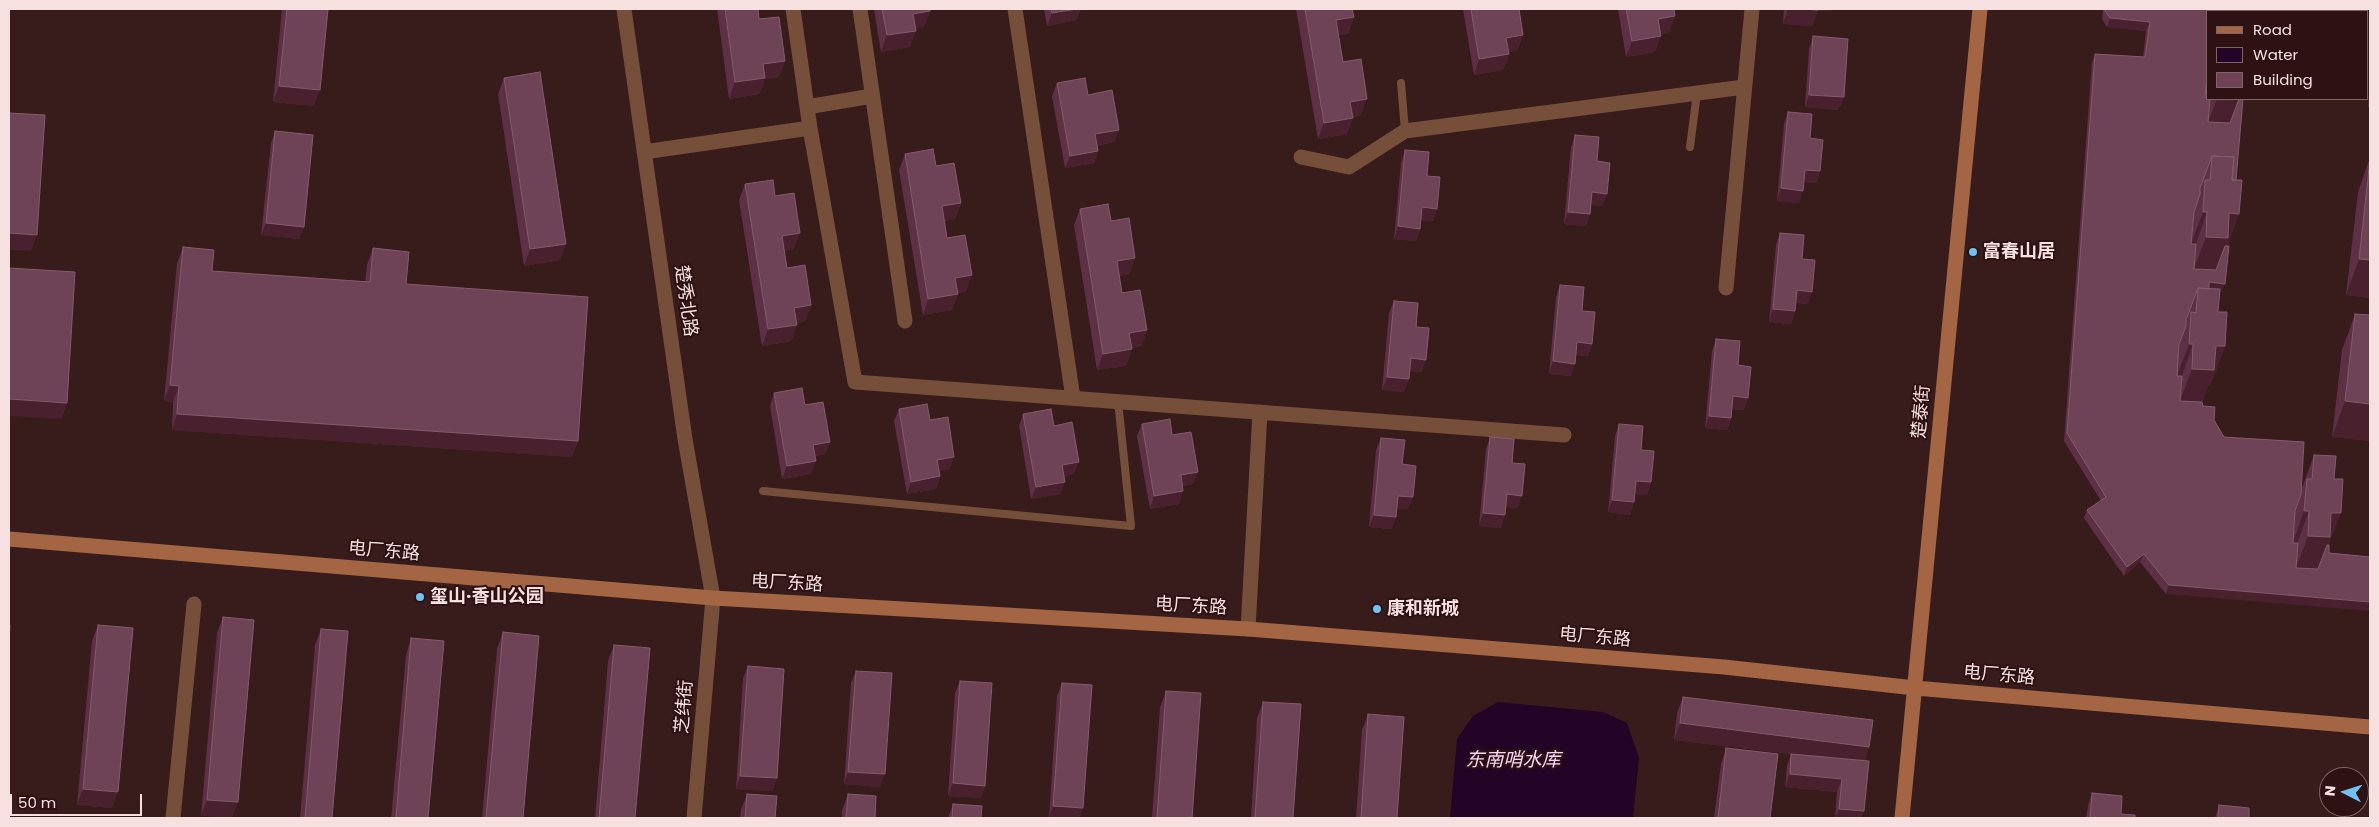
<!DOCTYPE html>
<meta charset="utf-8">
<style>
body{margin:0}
#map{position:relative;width:2379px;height:827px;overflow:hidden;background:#381b1b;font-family:Poppins,sans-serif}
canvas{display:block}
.frame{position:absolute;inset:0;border:10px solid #f6e0e0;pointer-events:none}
.legend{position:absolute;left:2206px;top:10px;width:162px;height:90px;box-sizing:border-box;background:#2e1112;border:1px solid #7e6464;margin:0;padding:6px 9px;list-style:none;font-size:15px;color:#f6e0e0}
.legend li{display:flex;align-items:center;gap:10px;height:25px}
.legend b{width:25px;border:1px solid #7e6464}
.north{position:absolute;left:2319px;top:767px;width:50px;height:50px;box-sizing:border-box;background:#2e1112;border:1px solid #7e6464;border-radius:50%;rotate:275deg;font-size:14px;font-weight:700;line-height:20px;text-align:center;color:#f6e0e0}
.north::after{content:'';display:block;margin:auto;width:18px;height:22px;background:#70c2f4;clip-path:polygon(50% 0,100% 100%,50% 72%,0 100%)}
.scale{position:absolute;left:10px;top:794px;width:132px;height:22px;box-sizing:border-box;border:2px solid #f6e0e0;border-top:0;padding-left:6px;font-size:15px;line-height:18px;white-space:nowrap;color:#f6e0e0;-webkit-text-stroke:4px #2e1112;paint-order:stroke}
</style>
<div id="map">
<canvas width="2379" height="827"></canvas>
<div class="frame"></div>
<ul class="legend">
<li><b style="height:6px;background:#a36544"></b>Road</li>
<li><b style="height:14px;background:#230427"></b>Water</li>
<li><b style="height:14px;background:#6e4356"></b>Building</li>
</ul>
<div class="north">N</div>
<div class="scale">50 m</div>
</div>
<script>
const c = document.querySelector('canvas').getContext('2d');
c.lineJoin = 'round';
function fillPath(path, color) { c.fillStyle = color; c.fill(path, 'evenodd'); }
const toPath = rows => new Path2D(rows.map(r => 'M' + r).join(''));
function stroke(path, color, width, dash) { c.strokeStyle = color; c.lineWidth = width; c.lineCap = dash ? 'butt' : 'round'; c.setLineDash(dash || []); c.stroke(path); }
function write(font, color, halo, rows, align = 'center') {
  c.font = font + ' Poppins,"Noto Sans SC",sans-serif'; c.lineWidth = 4; c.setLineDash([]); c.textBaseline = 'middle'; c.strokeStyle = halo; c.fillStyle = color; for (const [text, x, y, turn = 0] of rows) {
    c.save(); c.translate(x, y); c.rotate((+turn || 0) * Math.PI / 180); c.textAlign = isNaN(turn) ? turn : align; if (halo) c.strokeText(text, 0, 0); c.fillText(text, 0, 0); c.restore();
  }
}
fillPath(toPath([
 [1498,702,1603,712,1627,723,1639,758,1633,818,1450,818,1457,739,1473,716]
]), '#230427');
stroke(toPath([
 [1401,83,1405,131],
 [1690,147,1697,93],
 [763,491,1131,526,1118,401]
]), '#764f3a', 8);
stroke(toPath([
 [624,9,685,439,713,598,694,818],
 [793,9,810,128,855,382,1564,435],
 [860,9,905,321],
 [1015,9,1073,398],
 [807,107,872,96],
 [644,152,810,128],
 [1301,157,1349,167,1405,131,1744,87],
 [1726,288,1752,9],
 [1248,629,1260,412],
 [173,818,194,604]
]), '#764f3a', 15);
stroke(toPath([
 [9,539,713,598,1248,629,1724,667,1915,688,2370,727],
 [1902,818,1980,9]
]), '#a36544', 15);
fillPath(toPath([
 [282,9,328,9,314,106,273,102],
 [717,9,758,9,759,19,785,61,779,77,765,79,759,94,729,99],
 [874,9,930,9,930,11,924,27,915,29,910,47,881,52],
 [1044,9,1081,9,1076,20,1047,26],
 [1296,9,1352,9,1354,17,1348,34,1338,35,1343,62,1361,115,1353,117,1347,134,1318,139],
 [1463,9,1519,9,1523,35,1517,51,1508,52,1509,54,1503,70,1474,75],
 [1618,9,1674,9,1669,33,1660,34,1661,36,1655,52,1626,57],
 [1784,9,1831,9,1831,11,1818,10,1812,26,1783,24],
 [2103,9,2289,9,2288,11,2208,11,2208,99,2242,99,2228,246,2222,292,2220,292,2218,312,2225,346,2210,386,2208,386,2202,402,2203,406,2214,420,2224,437,2302,488,2314,455,2329,545,2329,553,2370,557,2166,594,2140,562,2124,576,2084,518,2087,510,2101,501,2064,441,2092,62,2095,54,2143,57,2146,31,2107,27,2102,19],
 [1813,36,1839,110,1805,107,1809,49],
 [504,78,566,244,560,260,524,266,498,94],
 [2370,82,2370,107,2368,107],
 [1057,83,1088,95,1119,130,1114,142,1097,146,1098,151,1094,163,1065,168,1052,96],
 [1788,112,1810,138,1820,171,1816,183,1804,182,1799,203,1777,201,1784,124],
 [275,131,304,227,299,239,261,235,271,143],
 [1575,135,1597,161,1603,206,1591,205,1590,214,1586,226,1564,224,1571,147],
 [1405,150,1427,176,1437,209,1433,221,1421,220,1420,229,1416,241,1394,239,1401,162],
 [905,154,936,166,961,203,955,219,945,221,947,238,972,275,966,291,957,293,958,294,952,310,923,315,899,170],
 [2370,157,2370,298,2346,295,2358,192],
 [745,184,775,196,794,249,784,251,787,268,811,305,805,321,797,323,797,325,791,341,762,346,739,200],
 [1080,209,1111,221,1130,274,1119,276,1122,293,1147,330,1141,346,1132,348,1126,366,1097,370,1074,225],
 [1780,233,1802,259,1808,304,1796,303,1795,311,1791,324,1769,322,1776,245],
 [183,247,212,271,365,282,367,265,373,248,406,284,578,441,572,457,172,430,173,402,164,401,177,263],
 [1560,285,1582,311,1592,344,1588,356,1576,355,1571,376,1549,374,1556,297],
 [1394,301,1416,327,1426,360,1421,372,1409,371,1404,392,1382,390,1389,313],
 [2355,314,2370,315,2370,441,2332,437,2342,350],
 [1716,339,1738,365,1744,410,1732,409,1731,418,1727,430,1705,428,1712,351],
 [774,393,805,405,830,442,825,454,815,456,811,474,782,479,770,406],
 [899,409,930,420,950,469,939,471,940,476,936,489,907,494,894,421],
 [1023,414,1054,426,1074,474,1064,476,1065,482,1060,494,1031,499,1019,426],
 [1142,424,1172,435,1198,472,1193,484,1182,486,1183,491,1179,504,1150,509,1137,436],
 [1619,424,1641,450,1651,482,1647,495,1635,494,1634,502,1630,515,1608,512,1615,436],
 [1490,437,1512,463,1518,508,1506,507,1501,528,1479,526,1486,449],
 [1381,438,1402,464,1408,509,1396,508,1396,517,1391,529,1369,527,1376,450],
 [223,617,238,802,201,816,217,633],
 [98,625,112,808,77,805,92,641],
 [321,629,332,818,300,818,315,645],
 [503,632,523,818,482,818,497,649],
 [411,638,428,818,391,818,406,655],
 [614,645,635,818,595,818,608,661],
 [748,666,777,778,772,791,736,789,743,678],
 [856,671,880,787,844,784,851,683],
 [960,681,985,786,981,798,948,796,955,693],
 [1062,683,1080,818,1049,818,1057,696],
 [1166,691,1192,818,1152,818,1160,707],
 [1683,697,1869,747,1865,761,1864,811,1861,818,1835,818,1837,792,1785,787,1787,766,1791,754,1674,740,1677,713],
 [1263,702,1293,818,1251,818,1257,718],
 [1368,714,1397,818,1356,818,1362,730],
 [1726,748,1770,818,1714,818,1721,764],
 [2092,793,2121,814,2135,818,2086,818,2088,806],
 [747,794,775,818,740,818,741,810],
 [848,794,875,818,842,818,842,810],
 [953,804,981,818,948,818],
 [2219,805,2249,818,2215,818]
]), '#5d3046');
fillPath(toPath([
 [1077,9,1081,9,1076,20,1047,26,1052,13],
 [1788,9,1801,9,1818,10,1812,26,1783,24],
 [1813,9,1831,9,1831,11,1813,10],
 [2284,9,2289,9,2288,11,2281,11],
 [930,11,924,27,907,30,913,14],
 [1675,16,1669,33,1652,35,1658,19],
 [1354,17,1348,34,1330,37,1336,20],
 [2110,18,2150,22,2146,31,2107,27],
 [916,31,910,47,881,52,887,35],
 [1523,35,1517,51,1500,54,1506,38],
 [1661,36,1655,52,1626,57,1632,41],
 [1509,54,1503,70,1474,75,1479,59],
 [785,61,779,77,765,79,759,94,729,99,735,82,763,64],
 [279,86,320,90,314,106,273,102],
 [1809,95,1844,97,1839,110,1805,107],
 [1367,99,1361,115,1344,118,1350,102],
 [2217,99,2242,99,2227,132,2205,130],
 [1353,118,1347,134,1318,139,1324,123],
 [1119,130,1114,142,1091,147,1095,134],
 [1098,151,1094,163,1065,168,1070,156],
 [1805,170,1820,171,1816,183,1801,182],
 [1781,188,1803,191,1799,203,1777,201],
 [1592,192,1607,194,1603,206,1588,205],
 [961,203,955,219,936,222,942,206],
 [1422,207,1437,209,1433,221,1418,220],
 [2221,211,2239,214,2225,254,2213,278,2191,277,2206,237],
 [1568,212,1590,214,1586,226,1564,224],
 [2203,212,2207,212,2193,252,2188,252],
 [266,223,304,227,299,239,261,235],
 [1398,226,1420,229,1416,241,1394,239],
 [9,233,37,235,31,251,9,250],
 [800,233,794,249,776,252,782,236],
 [566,244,560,260,524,266,530,249],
 [1135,258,1130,274,1111,277,1117,261],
 [2359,259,2370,260,2370,298,2346,295],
 [972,275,966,291,949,294,955,278],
 [2209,282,2225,284,2222,292,2206,290],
 [1797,290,1812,292,1808,304,1793,302],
 [958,294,952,310,923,315,928,299],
 [811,305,805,321,788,324,794,308],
 [1773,309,1795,311,1791,324,1769,322],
 [797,325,791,341,762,346,768,329],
 [1147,330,1141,346,1124,349,1129,333],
 [1577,342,1592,344,1588,356,1573,355],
 [2189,344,2193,344,2179,384,2174,384],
 [2216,346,2225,346,2210,386,2208,386,2199,411,2177,409,2192,369],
 [1132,349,1126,366,1097,370,1103,354],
 [1411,358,1426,360,1421,372,1406,371],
 [1553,361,1575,364,1571,376,1549,374],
 [1387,377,1409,379,1404,392,1382,390],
 [170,385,179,386,173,402,164,401],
 [1733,396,1748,398,1744,410,1728,409],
 [9,399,67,403,62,419,9,416],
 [2345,401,2370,404,2370,441,2332,437],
 [177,414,578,441,572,457,172,430],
 [1709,416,1731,418,1727,430,1705,428],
 [830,442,825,454,808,457,813,445],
 [954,457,950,469,933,472,937,460],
 [816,461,811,474,782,479,787,466],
 [1079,462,1074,474,1057,478,1062,465],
 [1198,472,1193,484,1176,487,1181,475],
 [940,476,936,489,907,494,911,482],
 [1636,481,1651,482,1647,495,1632,494],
 [1065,482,1060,494,1031,499,1036,487],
 [1183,491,1179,504,1150,509,1154,496],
 [1507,494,1522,496,1518,508,1503,507],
 [1398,496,1413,497,1408,509,1393,508],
 [1612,500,1634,502,1630,515,1608,512],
 [2304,511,2309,511,2294,552,2290,551],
 [1483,513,1505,515,1501,528,1479,526],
 [2331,513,2341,513,2326,553,2315,578,2293,576,2308,536],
 [1374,515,1396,517,1391,529,1369,527],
 [2144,554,2140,562,2124,576,2127,567],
 [2169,585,2370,602,2370,611,2166,594],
 [1680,723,1869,747,1864,763,1674,740],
 [848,772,885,774,880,787,844,784],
 [1790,774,1842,779,1837,792,1785,787],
 [740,776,777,778,772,791,736,789],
 [953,783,985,786,981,798,948,796],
 [83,789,118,792,112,808,77,805],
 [207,800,238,802,232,818,201,816],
 [1053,806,1083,808,1080,818,1049,818],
 [1839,809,1864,811,1861,818,1835,818]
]), '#48202e');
const building = toPath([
 [287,9,328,9,320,90,279,86,287,9],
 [725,9,758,9,759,19,779,17,785,61,763,64,765,78,735,82,725,9],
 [882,9,930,9,930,11,913,14,916,31,887,35,882,9],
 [1051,9,1077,9,1052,13,1051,9],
 [1305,9,1352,9,1354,17,1336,20,1343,62,1361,59,1367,99,1350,102,1353,118,1324,123,1305,9],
 [1471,9,1519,9,1523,35,1506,38,1509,54,1479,59,1471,9],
 [1626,9,1674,9,1675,16,1658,19,1661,36,1632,41,1626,9],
 [1801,9,1818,9,1818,10,1801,9],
 [2105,9,2284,9,2281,11,2248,11,2226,9,2225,11,2208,11,2208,65,2205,97,2208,97,2208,99,2210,99,2208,122,2230,123,2239,99,2243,99,2236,180,2232,180,2234,157,2212,156,2200,188,2200,194,2194,212,2191,244,2196,244,2194,269,2216,270,2225,246,2229,246,2225,284,2209,282,2209,289,2198,288,2186,320,2186,326,2179,344,2177,376,2182,376,2180,401,2202,402,2203,406,2215,407,2214,420,2224,437,2304,442,2301,494,2295,511,2293,543,2298,543,2296,568,2318,569,2327,545,2329,545,2329,553,2370,557,2370,602,2169,585,2144,554,2127,567,2087,510,2106,497,2067,433,2095,54,2145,57,2150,22,2110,18,2105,11,2105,9],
 [2226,9,2248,11,2226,11,2226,9],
 [1813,36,1848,39,1844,97,1809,95,1813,36],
 [540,72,566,244,530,249,504,78,540,72],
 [1085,78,1088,95,1112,90,1119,130,1095,134,1098,151,1070,156,1057,83,1085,78],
 [1788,112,1812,114,1810,138,1823,140,1820,171,1805,170,1803,191,1781,188,1788,112],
 [9,113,45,115,37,235,9,233,9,113],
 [275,131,313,135,304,227,266,223,275,131],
 [1575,135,1599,137,1597,161,1610,163,1607,194,1592,192,1590,214,1568,212,1575,135],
 [933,149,936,166,954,163,961,203,942,206,947,238,965,235,972,275,955,278,958,294,928,299,905,154,933,149],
 [1405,150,1429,152,1427,176,1440,177,1437,209,1422,207,1420,229,1398,226,1405,150],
 [2212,156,2234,157,2232,180,2242,180,2239,214,2229,213,2228,238,2206,237,2207,212,2203,212,2205,180,2210,180,2212,156],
 [2370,160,2370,260,2359,259,2370,160],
 [773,180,775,196,794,193,800,233,782,236,787,268,805,265,811,305,794,308,797,325,768,329,745,184,773,180],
 [1108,204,1111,221,1129,218,1135,258,1117,261,1122,293,1140,290,1147,330,1129,333,1132,349,1103,354,1080,209,1108,204],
 [1780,233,1804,235,1802,259,1815,260,1812,292,1797,290,1795,311,1773,309,1780,233],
 [183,247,214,250,212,271,370,282,373,248,409,252,406,284,588,297,578,441,177,414,179,386,170,385,183,247],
 [9,268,75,272,67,403,9,399,9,268],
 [1560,285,1584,287,1582,311,1595,312,1592,344,1577,342,1575,364,1553,361,1560,285],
 [2198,288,2220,289,2218,312,2227,312,2225,346,2216,346,2214,370,2192,369,2193,344,2189,344,2191,312,2196,313,2198,288],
 [1394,301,1418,303,1416,327,1429,328,1426,360,1411,358,1409,379,1387,377,1394,301],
 [2355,314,2370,315,2370,404,2345,401,2355,314],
 [1716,339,1740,341,1738,365,1751,367,1748,398,1733,396,1731,418,1709,416,1716,339],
 [802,388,805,405,823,402,830,442,813,445,816,461,787,466,774,393,802,388],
 [927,404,930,420,948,417,954,457,937,460,940,476,911,482,899,409,927,404],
 [1051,409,1054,426,1072,422,1079,462,1062,465,1065,482,1036,487,1023,414,1051,409],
 [1170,419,1172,435,1191,432,1198,472,1181,475,1183,491,1154,496,1142,424,1170,419],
 [1619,424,1643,426,1641,450,1654,451,1651,482,1636,481,1634,502,1612,500,1619,424],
 [1490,437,1514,439,1512,463,1525,464,1522,496,1507,494,1505,515,1483,513,1490,437],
 [1381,438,1405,440,1402,464,1416,466,1413,497,1398,496,1396,517,1374,515,1381,438],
 [2314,455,2336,456,2334,479,2343,479,2341,513,2331,513,2330,537,2308,536,2309,511,2304,511,2307,479,2312,479,2314,455],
 [223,617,254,620,238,802,207,800,223,617],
 [9,625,10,625,9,638,9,625],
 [98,625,133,628,118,792,83,789,98,625],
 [321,629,348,631,332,818,305,818,321,629],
 [503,632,539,636,523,818,486,818,503,632],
 [411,638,444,641,428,818,396,818,411,638],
 [614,645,650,648,635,818,599,818,614,645],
 [748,666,784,669,777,778,740,776,748,666],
 [856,671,892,673,885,774,848,772,856,671],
 [960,681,992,683,985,786,953,783,960,681],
 [1062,683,1092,685,1083,808,1053,806,1062,683],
 [1166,691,1201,693,1192,818,1157,818,1166,691],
 [1683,697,1873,720,1869,747,1680,723,1683,697],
 [1263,702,1301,704,1293,818,1255,818,1263,702],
 [1368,714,1404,717,1397,818,1361,818,1368,714],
 [1726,748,1778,754,1770,818,1718,818,1726,748],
 [1791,754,1869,761,1864,811,1839,809,1842,779,1790,774,1791,754],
 [2092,793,2122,796,2121,814,2135,815,2135,818,2090,818,2092,793],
 [747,794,777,796,775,818,745,818,747,794],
 [848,794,876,796,875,818,846,818,848,794],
 [953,804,982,806,981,818,952,818,953,804],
 [2219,805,2249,808,2249,818,2218,818,2219,805]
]);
fillPath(building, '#6e4356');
stroke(building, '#835c6c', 1);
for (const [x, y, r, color] of [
 [1973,252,5,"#70c2f4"],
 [420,597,5,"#70c2f4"],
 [1377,609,5,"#70c2f4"]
]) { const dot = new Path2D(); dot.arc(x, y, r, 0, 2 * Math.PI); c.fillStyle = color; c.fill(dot); stroke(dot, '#2e1112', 2); }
write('bold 18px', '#f6e0e0', '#2e1112', [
 ["富春山居",1983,252],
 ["玺山·香山公园",430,597],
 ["康和新城",1387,609]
], 'left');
write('18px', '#f6e0e0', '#2e1112', [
 ["楚秀北路",685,301,82],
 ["楚泰街",1922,412,-85],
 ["电厂东路",384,552,5],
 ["电厂东路",787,584,3],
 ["电厂东路",1191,607,3],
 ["电厂东路",1595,638,5],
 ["电厂东路",1999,676,5],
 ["芝纬街",685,707,-85]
]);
write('italic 19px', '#f7d4fb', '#2e1112', [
 ["东南哨水库",1513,761]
]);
</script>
